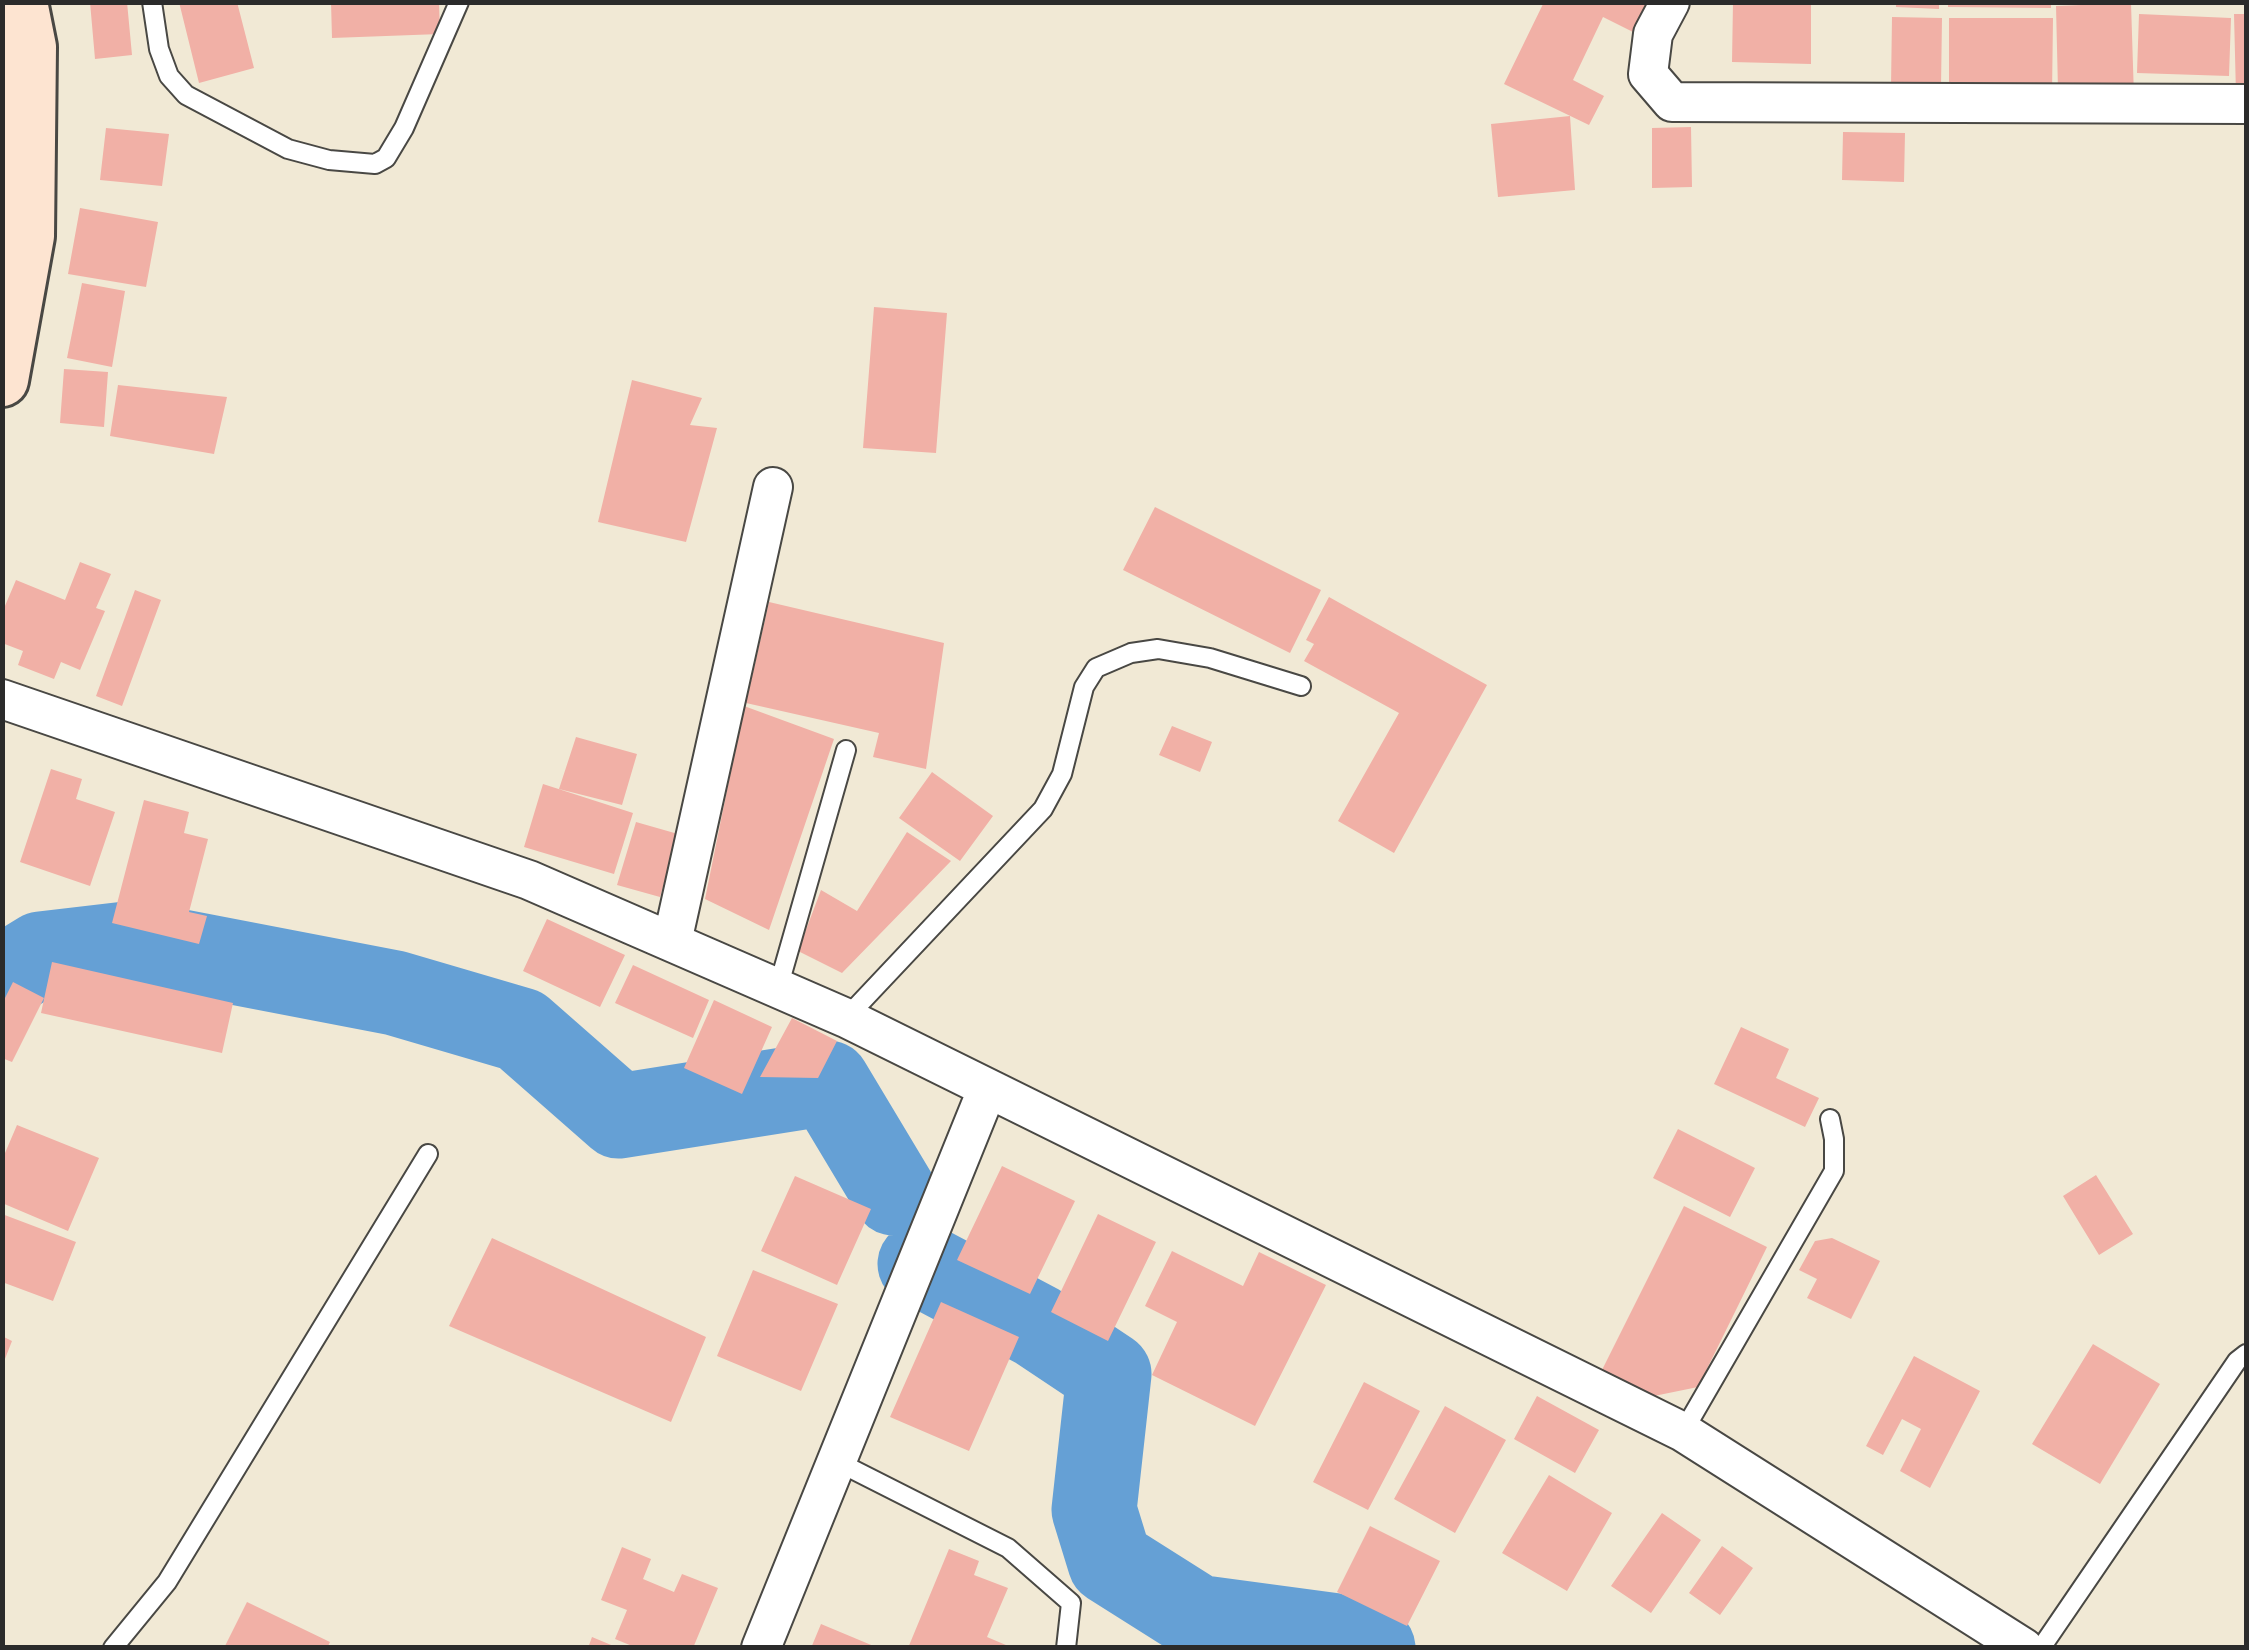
<!DOCTYPE html>
<style>
body{margin:0}
#map{position:relative;width:2249px;height:1650px;overflow:hidden;background:#f1e9d5;font-family:Mynerve,sans-serif}
canvas{display:block}
.frame{position:absolute;inset:0;border:5px solid #2b2b2b;pointer-events:none}
</style>
<div id="map">
<canvas width="2249" height="1650"></canvas>
<div class="frame"></div>
</div>
<script>
const c = document.querySelector('canvas').getContext('2d');
c.lineJoin = 'round';
const toPath = rows => new Path2D(rows.map(r => 'M' + r).join(''));
function stroke(path, color, width, dash) { c.strokeStyle = color; c.lineWidth = width; c.lineCap = dash ? 'butt' : 'round'; c.setLineDash(dash || []); c.stroke(path); }
function fillPath(path, color) { c.fillStyle = color; c.fill(path, 'evenodd'); }
stroke(toPath([
 [2,978,41,954,135,943,395,993,521,1030,619,1116,828,1083,894,1193],
 [920,1264,1037,1326,1109,1374,1094,1510,1110,1562,1197,1617,1331,1635,1373,1648]
]), '#65a0d5', 85);
fillPath(toPath([
 [90,2,127,2,132,55,95,59],
 [179,2,237,2,254,68,199,83],
 [331,2,439,2,440,34,332,38],
 [1544,2,1639,2,1648,7,1635,33,1603,17,1573,80,1604,96,1589,125,1504,84],
 [1733,2,1811,2,1811,64,1732,62],
 [1896,2,1939,2,1939,9,1896,7],
 [1948,2,2051,2,2051,8,1948,7],
 [2131,3,2134,97,2058,90,2056,6],
 [2139,14,2231,18,2229,76,2137,73],
 [2234,14,2246,14,2246,94,2236,95],
 [1892,17,1942,18,1941,87,1891,87],
 [1949,18,2053,18,2052,95,1949,95],
 [1570,116,1575,190,1498,197,1491,124],
 [1691,127,1692,187,1652,188,1652,128],
 [106,128,169,134,162,186,100,180],
 [1843,132,1905,133,1904,182,1842,180],
 [80,208,158,222,146,287,68,274],
 [82,283,125,291,112,367,67,358],
 [874,307,947,313,936,453,863,448],
 [64,369,108,372,104,427,60,423],
 [632,380,702,398,690,425,717,428,686,542,598,522],
 [118,385,227,397,214,454,110,436],
 [1155,507,1321,590,1290,653,1123,570],
 [80,562,111,574,96,608,105,611,80,670,61,662,54,679,18,665,23,651,2,643,2,613,16,580,65,600],
 [135,590,161,600,122,706,96,696],
 [1329,597,1487,685,1394,853,1338,821,1399,713,1304,661,1314,644,1306,640],
 [769,602,944,643,926,769,873,757,879,733,746,703],
 [744,706,834,739,769,930,705,899],
 [1172,726,1212,742,1200,772,1159,755],
 [576,737,637,754,622,805,559,789],
 [51,769,82,779,76,799,115,812,90,886,20,862],
 [932,772,993,816,960,861,899,818],
 [543,784,633,813,614,874,524,847],
 [144,800,189,812,184,833,208,839,189,912,207,916,199,944,112,923],
 [636,822,678,834,660,897,617,885],
 [907,832,951,861,842,973,798,951,821,890,857,911],
 [547,919,625,955,600,1007,523,971],
 [52,962,233,1003,222,1053,41,1013],
 [633,965,709,1000,693,1038,615,1003],
 [13,982,44,998,12,1062,2,1058,2,1004],
 [714,1000,772,1027,742,1094,684,1068],
 [792,1018,837,1041,818,1078,760,1077],
 [1741,1027,1789,1049,1776,1078,1819,1098,1805,1127,1714,1084],
 [17,1125,99,1158,68,1231,2,1203,2,1160],
 [1678,1129,1755,1168,1730,1217,1653,1178],
 [1002,1166,1075,1201,1030,1294,957,1260],
 [2096,1175,2133,1234,2099,1255,2063,1196],
 [795,1176,871,1209,837,1285,761,1251],
 [1684,1206,1767,1247,1698,1387,1654,1396,1602,1370],
 [2,1214,76,1242,53,1301,2,1282],
 [1098,1214,1156,1242,1108,1341,1051,1312],
 [492,1238,706,1337,671,1422,449,1326],
 [1832,1238,1880,1261,1851,1319,1807,1298,1817,1279,1799,1270,1815,1241],
 [1172,1251,1243,1286,1259,1252,1326,1285,1255,1426,1152,1375,1177,1322,1145,1306],
 [753,1270,838,1304,801,1391,717,1356],
 [941,1302,1019,1337,969,1451,890,1417],
 [2,1336,12,1341,3,1364,2,1364],
 [2093,1344,2160,1384,2100,1484,2032,1444],
 [1914,1356,1980,1391,1930,1488,1900,1471,1921,1429,1902,1419,1883,1455,1866,1446],
 [1364,1382,1420,1411,1368,1510,1313,1482],
 [1537,1396,1599,1430,1575,1473,1514,1439],
 [1445,1406,1506,1440,1455,1533,1394,1499],
 [1549,1475,1612,1513,1567,1591,1502,1553],
 [1662,1513,1701,1540,1651,1613,1611,1586],
 [1370,1526,1440,1561,1407,1626,1337,1592],
 [1722,1546,1753,1568,1720,1615,1689,1593],
 [622,1547,651,1559,643,1579,674,1592,682,1574,718,1588,693,1648,637,1648,615,1639,627,1610,601,1600],
 [949,1549,979,1561,974,1575,1008,1588,987,1637,1013,1648,908,1648],
 [247,1602,330,1642,327,1648,224,1648],
 [821,1624,876,1647,876,1648,811,1648],
 [592,1637,616,1647,616,1648,588,1648]
]), '#f1b0a6');
const service = toPath([
 [152,2,159,49,169,76,186,95,288,149,329,160,375,164,386,158,404,128,459,2],
 [778,988,846,750],
 [846,1018,1043,809,1062,774,1084,687,1096,668,1131,653,1158,649,1210,658,1301,686],
 [1683,1432,1834,1171,1834,1139,1830,1119],
 [836,1461,1008,1548,1071,1603,1066,1648],
 [113,1648,167,1582,428,1154],
 [2041,1648,2237,1361,2246,1354]
]);
const minor = toPath([
 [1670,2,1653,34,1648,74,1672,102,2246,104],
 [2,699,529,880,846,1018,1683,1432,2024,1648],
 [672,942,773,487],
 [761,1648,987,1090]
]);
const secondary = toPath([
 [2,380,28,236,30,47,21,2]
]);
stroke(service, '#494844', 22);
stroke(minor, '#494844', 42);
stroke(secondary, '#494844', 58);
stroke(service, '#fff', 18);
stroke(minor, '#fff', 38);
stroke(secondary, '#fde4d1', 52);
</script>
